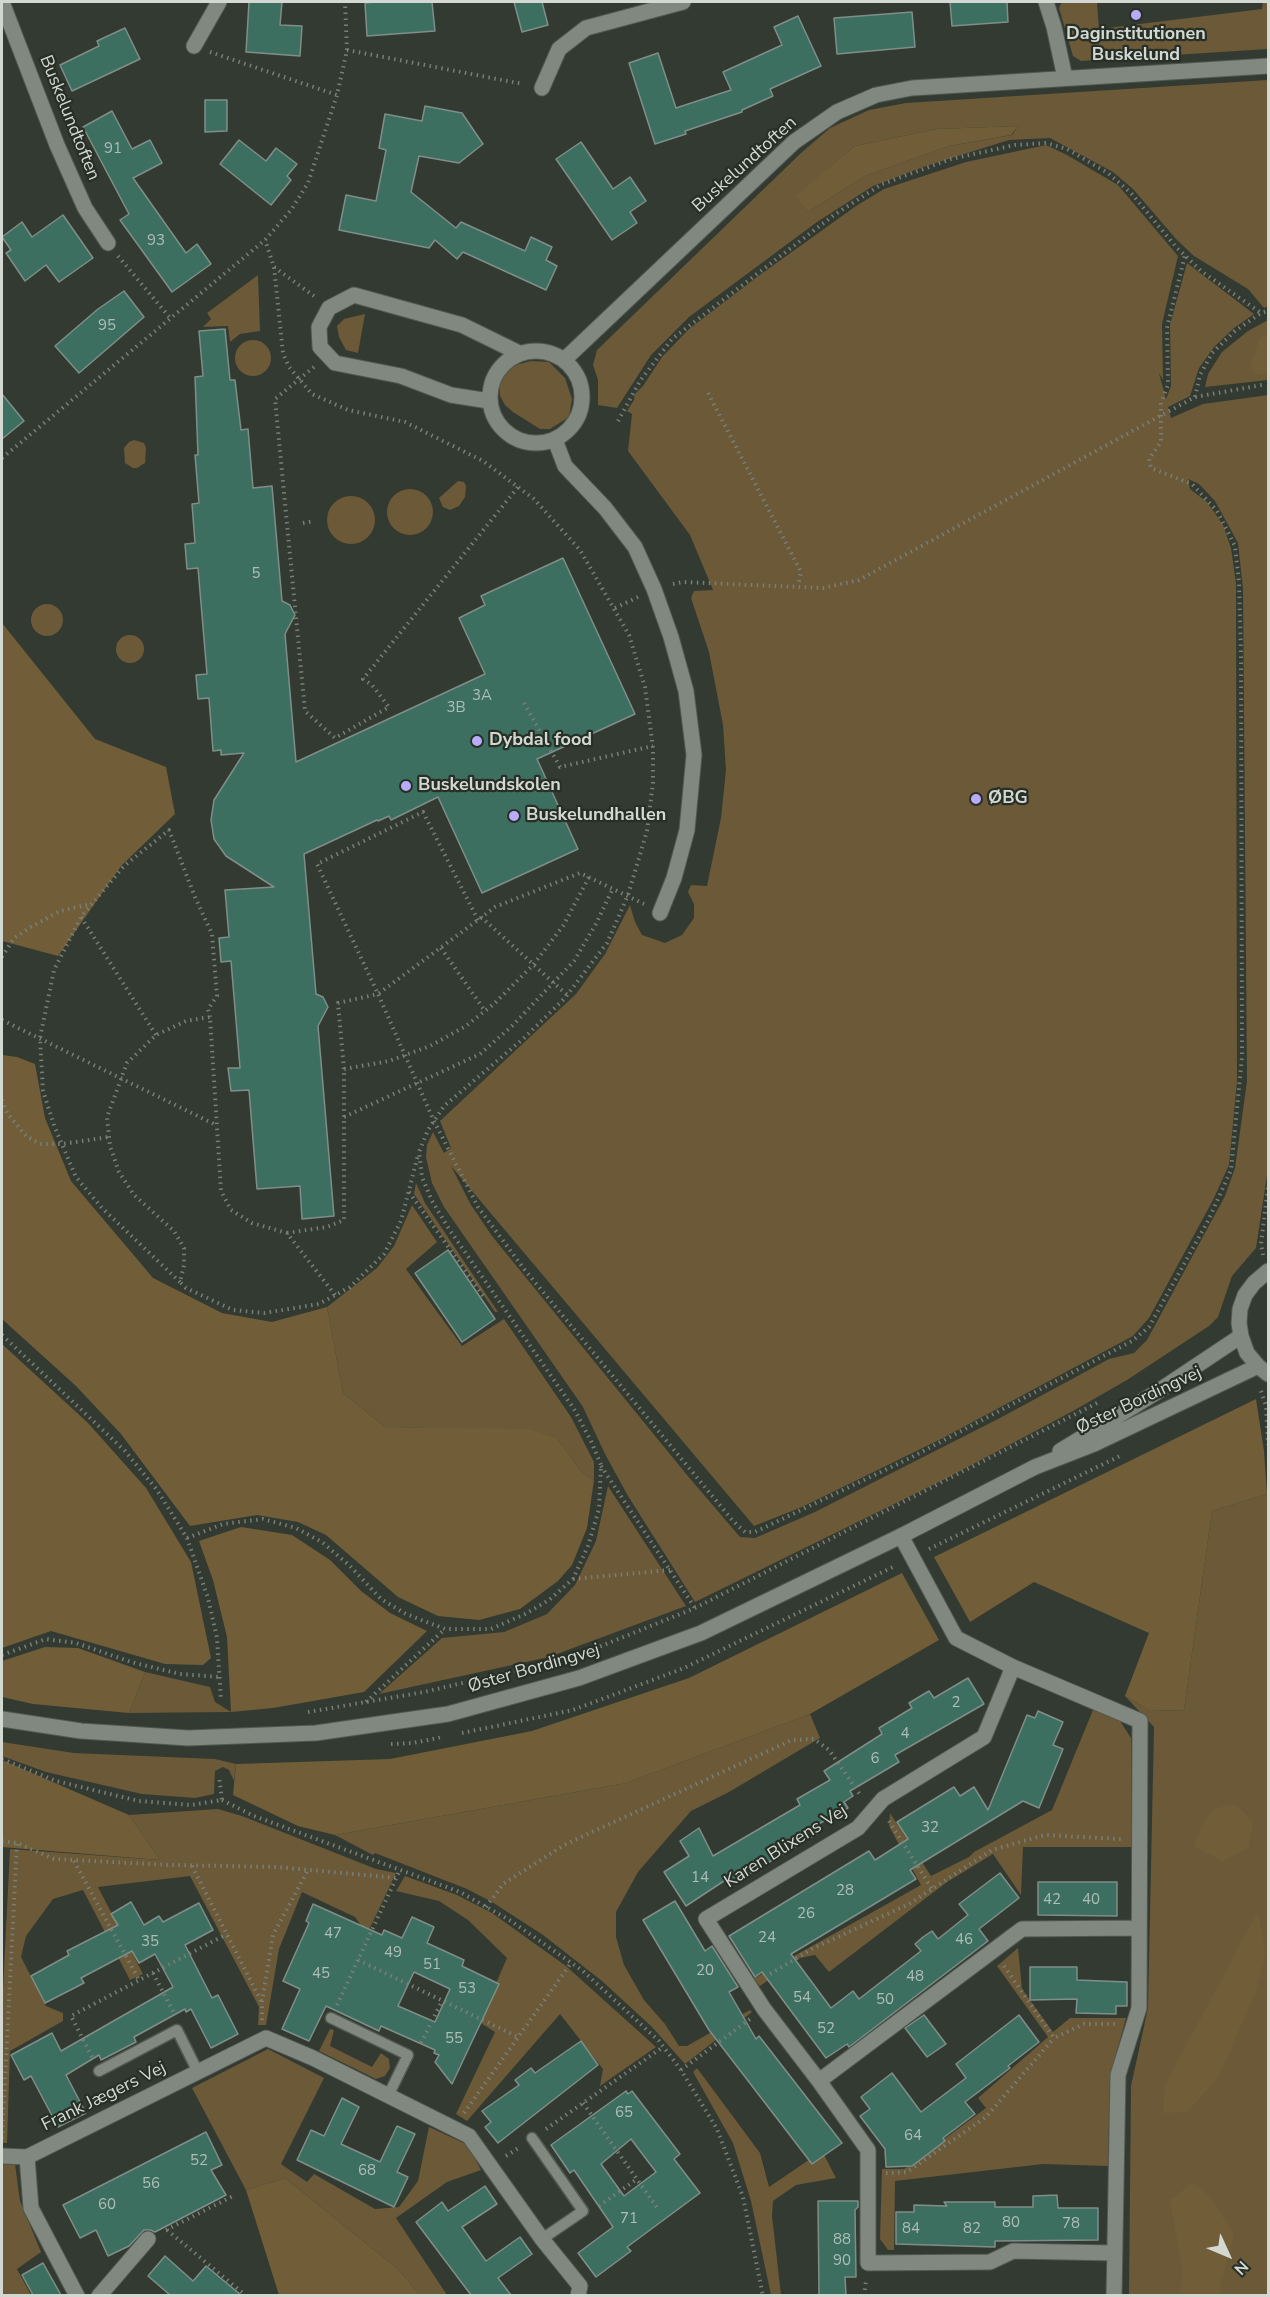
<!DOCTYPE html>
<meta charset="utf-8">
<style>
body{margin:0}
#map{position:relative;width:1270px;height:2297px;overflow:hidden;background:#323a31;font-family:"Nunito Sans",sans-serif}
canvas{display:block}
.frame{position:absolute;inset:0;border:3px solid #d3d8d3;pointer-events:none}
.north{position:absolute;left:1198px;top:2225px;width:60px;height:60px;-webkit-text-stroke:4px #282f27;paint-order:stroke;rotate:134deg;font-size:16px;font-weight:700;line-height:24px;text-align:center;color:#d3d8d3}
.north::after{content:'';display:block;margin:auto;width:21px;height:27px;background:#d3d8d3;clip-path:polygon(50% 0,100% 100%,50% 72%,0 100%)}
</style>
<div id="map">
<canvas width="1270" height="2297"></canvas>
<div class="frame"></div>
<div class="north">N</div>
</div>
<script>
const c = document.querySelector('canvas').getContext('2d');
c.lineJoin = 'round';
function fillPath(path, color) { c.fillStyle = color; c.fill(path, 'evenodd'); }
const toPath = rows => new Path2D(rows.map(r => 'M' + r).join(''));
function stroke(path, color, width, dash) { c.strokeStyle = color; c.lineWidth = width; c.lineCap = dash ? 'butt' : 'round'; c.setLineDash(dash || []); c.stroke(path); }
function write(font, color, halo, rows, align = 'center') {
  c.font = font + ' "Nunito Sans",sans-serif'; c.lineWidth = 4.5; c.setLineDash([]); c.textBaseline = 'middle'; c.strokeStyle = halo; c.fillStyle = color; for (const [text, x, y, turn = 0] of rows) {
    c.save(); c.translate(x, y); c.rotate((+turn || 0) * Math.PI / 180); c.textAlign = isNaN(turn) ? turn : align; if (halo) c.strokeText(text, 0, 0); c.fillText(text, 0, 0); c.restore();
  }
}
fillPath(toPath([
 [1062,2,1097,2,1099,29,1262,9,1263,2,1268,2,1268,49,1081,61,1073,56,1059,8],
 [1268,80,1268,306,1264,308,1248,289,1194,256,1176,239,1133,189,1113,172,1050,138,1009,140,926,166,873,186,817,222,689,317,651,355,617,408,598,405,598,380,593,365,597,350,801,153,830,128,869,110,906,103],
 [1018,126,1012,135,949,146,865,176,808,212,796,196,855,146,937,129],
 [1046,145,1067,155,1118,185,1178,256,1162,324,1163,380,1159,373,1166,399,1171,386,1170,325,1187,263,1254,314,1234,328,1214,347,1199,368,1190,396,1168,407,1171,418,1203,404,1268,395,1268,1169,1256,1248,1232,1276,1218,1317,1209,1326,1127,1380,1073,1411,945,1479,695,1602,628,1496,605,1454,583,1407,444,1207,432,1183,426,1157,427,1145,433,1132,444,1153,451,1148,440,1121,576,994,605,954,630,905,635,922,642,935,665,943,682,935,694,918,694,904,688,892,691,885,707,886,721,818,726,770,723,725,709,652,691,598,694,591,713,590,690,535,628,451,632,414,627,411,634,400,635,394,643,386,662,357,689,329,757,277,856,206,884,189,966,162],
 [1188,479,1199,484,1215,501,1238,543,1243,589,1247,1081,1235,1168,1225,1196,1147,1340,1134,1353,1109,1359,998,1419,815,1512,755,1538,740,1537,687,1475,492,1236,471,1205,451,1166,754,1526,802,1507,941,1439,1133,1336,1149,1318,1213,1200,1229,1165,1237,1081,1236,583,1231,548,1223,525,1207,502,1190,489],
 [258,275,260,331,240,334,230,342,228,326,203,327,211,319,207,313],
 [365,314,358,353,346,350,339,337,337,326,344,319],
 [1268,320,1268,380,1205,387,1208,374,1222,352,1248,331],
 '235 358a18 18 0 1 1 36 0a18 18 0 1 1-36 0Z',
 [531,361,549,362,565,378,572,399,569,417,550,429,540,429,513,412,505,405,500,396,499,384,504,375,512,366],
 [134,440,144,443,146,448,145,463,137,468,133,468,125,463,124,448,129,442],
 [458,481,464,482,466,486,465,497,459,506,450,510,443,507,439,498],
 '387 512a23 23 0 1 1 46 0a23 23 0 1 1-46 0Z',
 '327 520a24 24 0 1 1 48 0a24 24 0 1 1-48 0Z',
 '31 620a16 16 0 1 1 32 0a16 16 0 1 1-32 0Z',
 '116 649a14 14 0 1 1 28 0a14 14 0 1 1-28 0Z',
 [416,1183,425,1203,498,1312,495,1312,414,1194],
 [412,1205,437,1242,406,1269,462,1346,504,1319,571,1417,594,1462,594,1480,581,1471,556,1437,528,1430,385,1427,343,1393,327,1307,377,1268,394,1246],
 [608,1486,686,1606,549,1657,379,1694,442,1638,504,1632,547,1614,575,1585,596,1541],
 [1267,1494,1268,2295,1129,2295,1131,2086,1148,2008,1154,1727,1125,1696,1150,1711,1184,1710,1212,1511],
 [145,1672,210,1687,215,1702,231,1712,129,1713],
 [1093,1710,1120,1721,1131,1738,1132,1847,1023,1847,1021,1895,993,1854,947,1882,829,1972,815,1955,800,1958,760,1986,753,1979,921,1885,889,1826,890,1813,931,1876,969,1857,974,1852,1052,1810],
 [810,1714,820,1738,729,1792,691,1811,638,1872,616,1912,616,1937,624,1965,644,2000,665,2024,679,2046,687,2046,750,2010,752,2012,685,2064,652,2027,602,1981,543,1935,492,1902,467,1889,375,1853,373,1855,335,1835,626,1783],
 [2,1742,74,1753,215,1759,236,1764,234,1781,229,1770,223,1767,215,1771,214,1794,195,1798,142,1794,46,1772,2,1756],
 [218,1809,242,1816,376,1869,396,1873,367,1934,355,1917,302,1892,279,1949,266,2025,258,2025,259,2007,190,1876,98,1887,143,1974,130,1980,83,1890,53,1899,26,1936,21,1957,46,2006,63,2013,63,2021,10,2051,7,2143,2,2143,2,2009,10,1849,160,1860,129,1815],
 [405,1876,457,1895,492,1913,566,1966,656,2047,600,2086,603,2069,560,2014,467,2121,456,2114,495,2032,479,2022,507,1958,468,1920,439,1901,396,1891],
 [1018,1948,1022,1989,1053,2032,1070,2018,1126,2018,1110,2076,1108,2166,1043,2164,895,2181,894,2250,888,2250,880,2239,882,2169,904,2169,986,2108,978,2098,1048,2037,997,1966],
 [330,2029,334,2030,330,2046,372,2067,381,2053,389,2059,390,2068,385,2076,376,2079,319,2051],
 [268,2049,324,2078,281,2164,307,2182,314,2174,375,2209,399,2207,418,2181,429,2127,468,2145,481,2170,447,2182,396,2218,447,2295,420,2295,399,2270,285,2178,246,2190,192,2088],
 [697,2068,760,2153,769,2187,822,2151,836,2178,796,2185,773,2201,772,2216,781,2295,771,2295,751,2201,733,2143,693,2072],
 [2,2164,15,2164,20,2201,41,2252,17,2269,31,2295,2,2295]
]), '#6b5938');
fillPath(toPath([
 [1018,126,1011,135,949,146,865,176,808,212,795,196,855,146,937,129],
 [1268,336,1268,373,1257,375,1250,366,1260,337],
 [2,623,95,739,166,767,175,814,121,866,58,956,2,941],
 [2,1055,17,1057,35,1064,45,1118,71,1181,153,1278,222,1313,272,1322,327,1307,343,1393,385,1427,528,1429,556,1437,581,1471,594,1480,587,1528,572,1565,558,1581,520,1609,479,1620,438,1616,398,1597,326,1535,298,1522,257,1515,190,1526,121,1434,76,1386,2,1319],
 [2,1344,88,1423,146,1488,191,1562,211,1658,203,1665,165,1664,51,1631,2,1648],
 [1256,1399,1264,1451,1267,1494,1212,1511,1184,1710,1150,1711,1125,1696,1149,1633,1034,1582,970,1622,934,1557],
 [241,1527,292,1535,330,1560,361,1591,390,1613,427,1631,364,1692,273,1708,231,1712,227,1637,213,1580,199,1541],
 [902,1573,939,1640,810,1714,626,1783,335,1835,298,1826,233,1795,236,1764,390,1759,532,1731,689,1678],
 [45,1647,78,1648,145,1672,129,1713,33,1704,2,1697,2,1661],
 [2,1760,129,1815,160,1860,2,1847],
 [1234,1804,1253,1821,1249,1848,1222,1861,1194,1846,1201,1827,1213,1809],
 [1258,1911,1266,1954,1255,1994,1218,2078,1187,2112,1163,2113,1165,2085],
 [285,2178,399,2270,420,2295,279,2295,246,2190],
 [1193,2183,1211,2198,1234,2235,1220,2287,1221,2295,1180,2295,1182,2268,1170,2200]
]), '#715e38');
const building = toPath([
 [249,2,282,2,280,25,302,26,300,56,246,52,249,2],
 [375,2,432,2,435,31,367,36,365,3,375,2],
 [514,2,542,2,548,25,522,32,514,2],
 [950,2,1007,2,1008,22,952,26,950,2],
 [912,12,915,47,837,54,834,18,912,12],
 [798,16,821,66,770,89,773,96,742,110,742,112,685,131,686,134,655,144,629,63,658,53,676,108,731,90,723,72,782,45,774,27,798,16],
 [125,28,140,59,72,91,60,65,99,46,97,41,125,28],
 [205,100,227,100,227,131,205,132,205,100],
 [425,106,462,113,483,144,459,163,419,156,411,192,456,228,461,222,525,251,531,237,552,247,546,260,557,266,546,290,463,252,457,259,435,240,429,248,339,230,346,195,376,201,386,150,379,148,385,114,422,121,425,106],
 [112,111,132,149,150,140,162,163,133,178,186,253,197,244,211,264,172,292,120,220,129,214,83,127,112,111],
 [239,140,266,161,276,148,297,164,287,176,291,180,271,205,220,164,239,140],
 [581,142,613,189,630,177,646,201,630,212,637,223,612,240,556,159,581,142],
 [63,215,93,258,59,282,46,265,25,281,6,253,11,250,2,237,22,222,32,237,63,215],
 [124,291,144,317,79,373,55,346,98,309,124,291],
 [225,329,230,380,235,380,241,430,248,429,253,488,272,486,282,601,290,605,295,615,285,634,296,762,485,674,459,618,485,605,481,596,563,558,635,714,537,759,578,849,482,893,438,797,391,820,389,816,378,821,377,820,304,854,316,994,323,997,328,1007,318,1026,334,1216,302,1219,300,1186,257,1189,249,1090,231,1091,228,1068,240,1068,231,961,221,962,219,938,229,937,225,890,274,887,226,856,214,839,211,820,214,800,244,753,221,755,221,750,213,751,209,698,198,699,196,675,207,674,198,568,187,569,185,544,195,543,192,504,199,503,195,455,198,455,195,377,203,376,199,331,225,329],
 [2,394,24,421,2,439,2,394],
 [448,1250,495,1319,462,1342,415,1273,448,1250],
 [968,1678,984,1704,895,1755,899,1762,850,1791,853,1796,844,1802,848,1808,813,1827,817,1834,730,1885,727,1879,686,1906,664,1872,689,1856,680,1841,699,1828,713,1856,800,1805,797,1799,830,1780,824,1771,882,1734,879,1728,912,1708,909,1703,929,1691,934,1698,968,1678],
 [1038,1711,1063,1722,1053,1745,1063,1749,1039,1808,1023,1801,910,1870,916,1879,791,1954,831,2008,853,1991,859,1999,921,1951,915,1944,923,1937,932,1931,938,1939,968,1915,959,1904,1000,1873,1019,1898,979,1929,988,1941,849,2047,847,2044,826,2058,762,1972,755,1977,729,1936,869,1851,875,1860,908,1839,897,1822,954,1787,960,1796,974,1787,988,1810,1027,1715,1035,1718,1038,1711],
 [1038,1882,1117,1882,1117,1916,1038,1915,1038,1882],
 [675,1901,705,1951,712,1946,738,1987,729,1992,756,2039,759,2036,842,2143,812,2164,709,2030,643,1920,675,1901],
 [131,1902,144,1925,159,1916,163,1922,199,1903,213,1930,185,1945,212,1998,218,1995,238,2034,211,2048,191,2009,186,2012,185,2009,134,2037,136,2042,101,2060,99,2055,66,2075,86,2113,58,2127,31,2076,24,2080,11,2055,52,2033,61,2051,173,1987,155,1954,139,1963,132,1951,81,1978,84,1983,45,2003,31,1976,69,1955,67,1951,118,1925,111,1914,131,1902],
 [313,1904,382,1935,384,1930,402,1938,412,1917,434,1927,427,1943,464,1960,462,1966,499,1984,452,2084,435,2062,439,2055,434,2053,435,2050,381,2026,379,2031,326,2006,309,2041,282,2029,300,1989,283,1981,309,1923,306,1921,313,1904],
 [414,1972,450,1989,435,2022,398,2006,414,1972],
 [1030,1967,1077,1967,1077,1980,1127,1982,1127,2006,1116,2006,1116,2014,1076,2013,1077,1999,1030,2000,1030,1967],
 [924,2015,946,2044,927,2057,905,2028,924,2015],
 [1019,2015,1039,2042,1008,2066,1010,2068,965,2102,975,2114,943,2138,945,2141,912,2166,886,2167,885,2149,860,2116,870,2109,861,2097,892,2073,921,2112,966,2078,956,2064,1019,2015],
 [581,2041,598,2065,498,2143,485,2127,491,2122,482,2111,519,2085,515,2080,531,2068,535,2073,581,2041],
 [626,2091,628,2094,632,2091,680,2154,674,2159,700,2193,627,2247,631,2251,596,2277,578,2253,613,2227,574,2170,570,2173,551,2145,626,2091],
 [631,2139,656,2172,624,2196,601,2164,631,2139],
 [342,2098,359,2107,341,2144,380,2162,397,2126,415,2134,397,2172,408,2177,394,2207,297,2160,311,2130,324,2136,342,2098],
 [206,2132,222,2165,211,2170,226,2195,155,2232,150,2230,144,2230,129,2246,108,2256,96,2230,80,2238,63,2205,206,2132],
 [485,2186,497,2204,462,2227,486,2261,520,2237,532,2254,498,2278,511,2295,471,2295,416,2222,442,2202,448,2211,485,2186],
 [1057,2195,1058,2208,1098,2208,1098,2240,995,2241,995,2247,896,2244,896,2212,914,2212,914,2205,947,2206,944,2202,995,2202,995,2207,1033,2207,1033,2196,1057,2195],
 [818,2201,858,2201,858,2207,855,2210,856,2277,845,2277,846,2295,819,2295,818,2201],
 [165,2256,193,2281,206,2266,241,2295,170,2295,148,2276,165,2256],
 [43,2263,61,2295,33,2295,22,2275,43,2263]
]);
fillPath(building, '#3d6f60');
stroke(building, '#808e89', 1.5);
const lane = toPath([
 [331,2018,408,2055,388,2096],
 [99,2071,177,2030,198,2072],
 [532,2138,583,2211,542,2239]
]);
const street = toPath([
 [2,2,57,145,85,208,108,243],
 [1046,2,1054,27,1065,78],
 [194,46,219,2],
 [542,88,559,49,586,28,683,2],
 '490 397a46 46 0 1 1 92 0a46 46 0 1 1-92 0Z',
 [564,360,794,142,837,112,876,95,912,88,1268,66],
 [489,401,451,395,401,376,335,363,320,347,319,327,329,308,354,295,462,325,519,353],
 [555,440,565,466,605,508,635,547,654,589,671,637,686,691,694,755,687,830,674,878,660,913],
 [901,1536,956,1638,1013,1667,1140,1721,1139,2008,1118,2075,1114,2296],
 [1013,1667,984,1737,883,1799,858,1828,706,1919,764,2009,819,2081,868,2150,868,2263,990,2262,1013,2251,1114,2253],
 [819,2081,1022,1929,1138,1928],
 [2,2156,27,2157,266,2038,313,2058,469,2136,542,2239,580,2286,578,2296],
 [27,2157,31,2208,77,2296],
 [99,2296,148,2239]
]);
const secondary = toPath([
 [1268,1271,1254,1283,1245,1295,1240,1309,1239,1323,1241,1336,1247,1353,1258,1366,1268,1374],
 [1060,1451,1157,1392,1241,1336],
 [2,1719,81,1731,188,1738,316,1733,448,1714,579,1678,701,1633,901,1536,1035,1467,1094,1444,1258,1366]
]);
stroke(lane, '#525851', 13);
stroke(street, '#525851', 17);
stroke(secondary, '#525851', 17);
stroke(toPath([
 [347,50,523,84],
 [210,52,337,95],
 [118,256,171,319],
 [274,267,314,296],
 [314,367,275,399,305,711,335,738,389,707,372,685,363,679,518,487],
 [708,393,801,572,798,586],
 [1195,397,1200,375,1212,353,1235,331,1261,313,1268,311],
 [618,421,640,381,672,339,834,215,882,184,951,159,1015,145,1046,143,1067,149,1108,173,1131,193,1176,247,1201,271,1261,313],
 [2,458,265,240,291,210,308,183,337,95,347,50,345,2],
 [303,523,314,521],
 [673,584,683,582,823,588,859,580,1195,397,1262,385],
 [615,608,638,597],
 [524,703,560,767,653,746],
 [81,917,156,1035],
 [481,917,567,995],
 [478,920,423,812,317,864,378,994,478,920,495,907,580,873,644,904],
 [441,948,485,1011],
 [2,957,14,938,31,927,60,911,91,904],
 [2,1020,216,1125],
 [344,1069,338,1003,378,994,434,1121,478,1207,524,1269,733,1521,745,1532,755,1532,910,1458,1132,1341,1149,1327,1208,1221,1231,1170,1242,1057,1241,655,1239,582,1235,546,1217,511,1192,484,1151,468,1149,459,1161,442,1161,403,1168,385,1167,328,1185,255],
 [2,1100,7,1113,26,1136,40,1144,62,1144,109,1137],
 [344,1117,480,1054,512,1026,574,961,597,922,613,888],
 [409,1192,484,1297],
 [287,1233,327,1227,344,1220,344,1069,389,1061,430,1046,466,1026,495,1003,533,965,563,926,589,877],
 [1263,1255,1261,1244,1268,1187],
 [180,1282,102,1208,76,1177,55,1128,43,1091,40,1038,54,970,81,917,124,866,169,830,195,897,212,934,217,996,208,1009,210,1017],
 [335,1295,287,1233,252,1223,231,1210,221,1191,210,1017,186,1021,156,1035,127,1063,107,1117,110,1146,119,1172,134,1195,174,1231,184,1248,184,1265,180,1282,186,1288,233,1310,264,1313,319,1304,350,1287,384,1254,401,1221,418,1155],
 [2,1335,125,1451,157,1490,187,1538,208,1598,217,1638,221,1701],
 [1261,1391,1266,1406,1268,1445],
 [601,1466,695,1608],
 [187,1538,223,1524,263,1519,296,1528,322,1542,350,1566,381,1599,406,1614,445,1629,491,1629,525,1614,549,1600,573,1579,588,1546,599,1509,601,1465,591,1441,574,1409,449,1229,432,1201,422,1177,419,1152,428,1130,444,1106,524,1038,564,999,607,943,628,895,647,831,653,782,653,748,645,687,629,635,580,550,534,499,483,461,405,422,348,410,312,394,289,367,283,353,274,267,265,240],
 [929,1549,1122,1455],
 [573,1579,670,1570],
 [2,1655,46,1639,76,1643,131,1662,180,1674,220,1677],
 [366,1702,445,1629],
 [308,1712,424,1692,574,1657,695,1608,1097,1403],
 [462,1733,573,1710,684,1668,895,1566],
 [391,1744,413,1743,443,1737],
 [2,1759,56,1781,139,1801,191,1805,222,1800,219,1776],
 [222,1800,254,1816,460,1892,511,1921,583,1971,659,2041,681,2070,717,2129,743,2197,763,2296],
 [889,1821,932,1889],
 [2,1841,17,1843,54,1859,170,1865,277,1867,397,1878],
 [74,1861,139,1980],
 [192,1866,261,2001],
 [486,1907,503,1884,564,1845,792,1740,814,1739,829,1750,861,1796],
 [358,1960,518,2037],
 [1004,1966,1054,2038,1084,2024,1115,2024],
 [153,1973,175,2015],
 [765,1977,812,1949,909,1904,992,1850,1045,1835,1121,1839],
 [337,2005,400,1870],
 [262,2020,262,2002,273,1935,308,1870],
 [421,2043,442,2001],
 [92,2057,71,2016,227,1934],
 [681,2070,750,2019],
 [583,2103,658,2209],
 [464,2113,571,1963],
 [546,2129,663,2047],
 [2,2139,17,1843],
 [506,2156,520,2147],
 [886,2173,907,2172,986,2117,1054,2038],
 [599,2206,637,2179],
 [166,2230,235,2195],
 [167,2230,244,2294,243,2296],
 [864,2296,866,2281]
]), '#787f77', 4, [1.5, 4.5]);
stroke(lane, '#80887f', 10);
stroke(street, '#80887f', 15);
stroke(secondary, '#80887f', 15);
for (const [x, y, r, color] of [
 [1136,15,6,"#b8abf7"],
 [477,741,6,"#b8abf7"],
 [406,786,6,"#b8abf7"],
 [976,799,6,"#b8abf7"],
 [514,816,6,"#b8abf7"]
]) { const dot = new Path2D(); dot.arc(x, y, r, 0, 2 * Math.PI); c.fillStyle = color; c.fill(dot); stroke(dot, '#282f27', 2); }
write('15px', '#aebeb6', null, [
 ["91",113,149],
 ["93",156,241],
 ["95",107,326],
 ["5",256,574],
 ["3A",482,696],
 ["3B",456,708],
 ["2",956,1703],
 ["4",905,1734],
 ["6",875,1759],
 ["32",930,1828],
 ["14",700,1878],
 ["28",845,1891],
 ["42",1052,1900],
 ["40",1091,1900],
 ["26",806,1914],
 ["47",333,1934],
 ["24",767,1938],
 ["46",964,1940],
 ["35",150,1942],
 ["49",393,1953],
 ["51",432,1965],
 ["20",705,1971],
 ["45",321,1974],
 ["48",915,1977],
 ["53",467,1989],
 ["54",802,1998],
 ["50",885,2000],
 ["52",826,2029],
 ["55",454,2039],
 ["65",624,2113],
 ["64",913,2136],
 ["52",199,2161],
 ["68",367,2171],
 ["56",151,2184],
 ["60",107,2205],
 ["71",629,2219],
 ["80",1011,2223],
 ["78",1071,2224],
 ["84",911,2229],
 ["82",972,2229],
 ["88",842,2240],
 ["90",842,2261]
]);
write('bold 18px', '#d3d8d3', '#282f27', [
 ["Daginstitutionen",1136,35,"center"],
 ["Buskelund",1136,56,"center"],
 ["Dybdal food",489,741],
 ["Buskelundskolen",418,786],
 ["ØBG",988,799],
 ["Buskelundhallen",526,816]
], 'left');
write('18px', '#d3d8d3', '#282f27', [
 ["Buskelundtoften",69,118,68],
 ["Buskelundtoften",745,165,-42],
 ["Øster Bordingvej",1139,1401,-25],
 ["Øster Bordingvej",534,1669,-16],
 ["Karen Blixens Vej",786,1847,-32],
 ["Frank Jægers Vej",104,2097,-26]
]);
</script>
